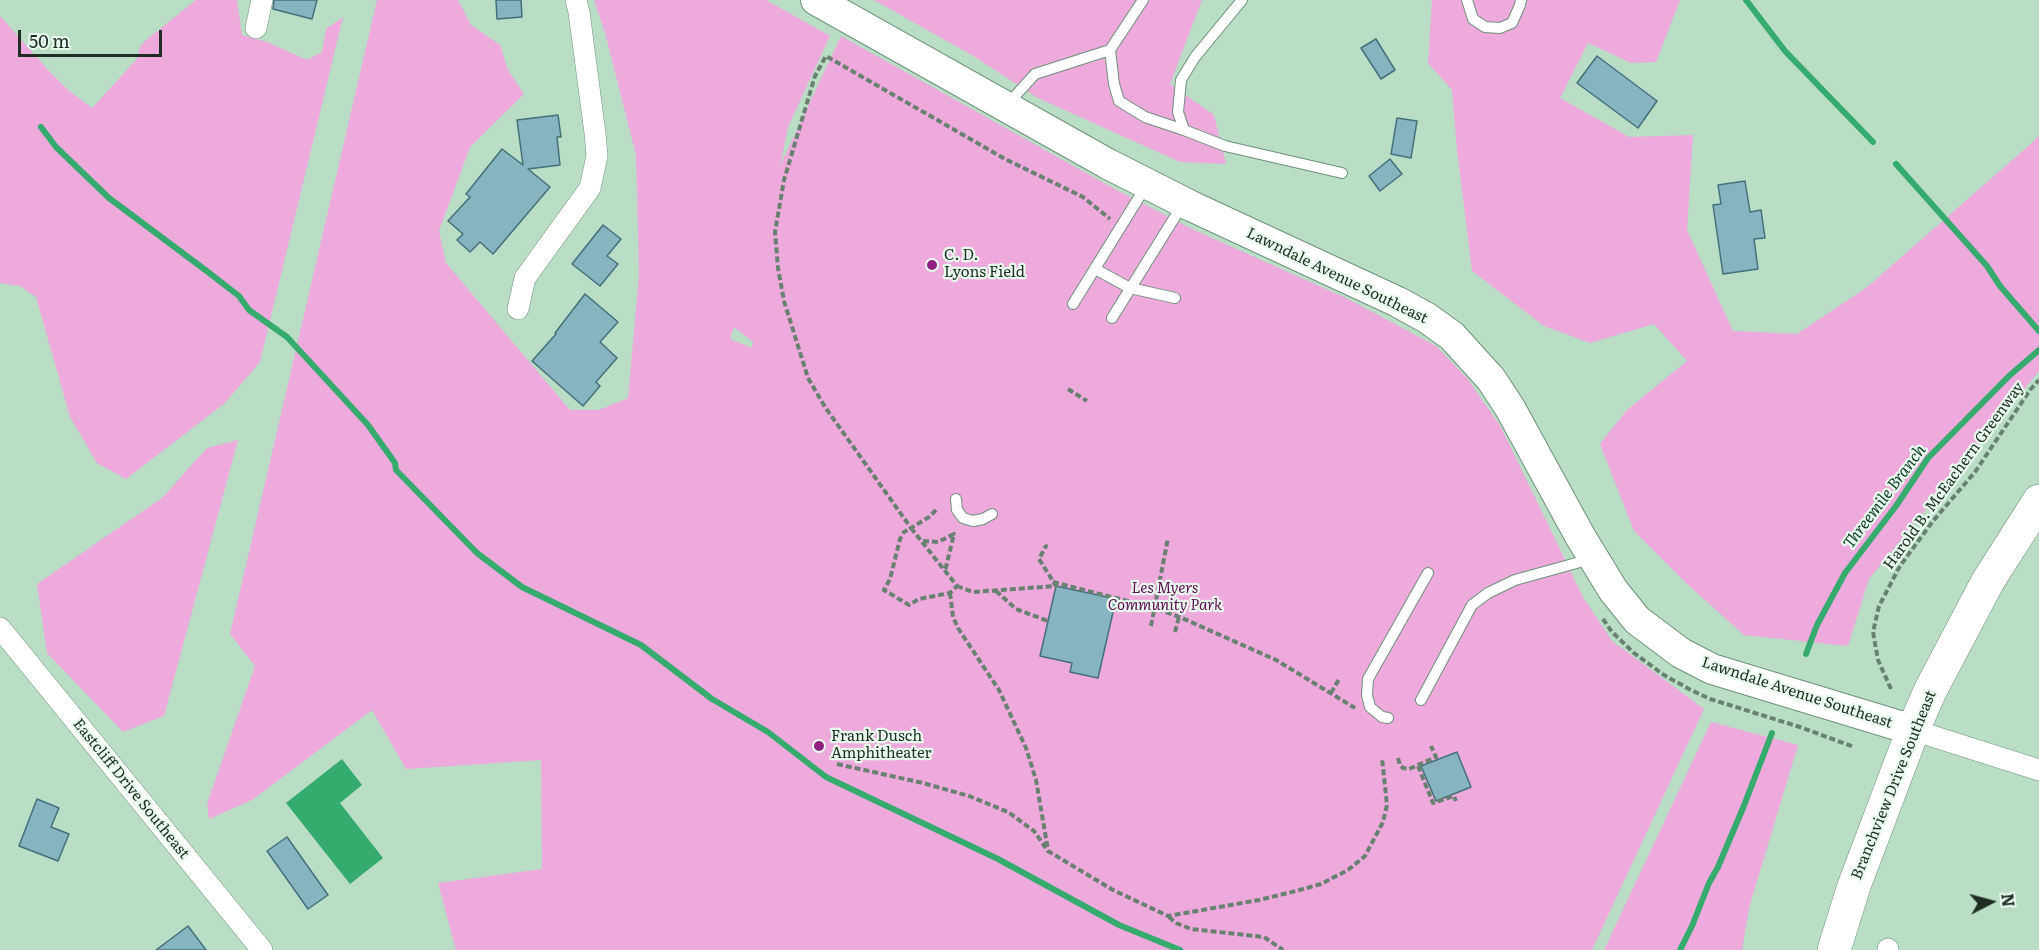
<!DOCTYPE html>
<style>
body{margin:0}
#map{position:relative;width:2039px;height:950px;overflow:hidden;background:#b9dec5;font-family:Literata,serif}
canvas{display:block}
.north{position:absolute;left:1961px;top:872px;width:60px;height:60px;-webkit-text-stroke:4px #e7faed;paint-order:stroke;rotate:84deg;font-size:16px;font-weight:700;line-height:24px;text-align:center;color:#1f2d24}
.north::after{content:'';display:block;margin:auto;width:21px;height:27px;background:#1f2d24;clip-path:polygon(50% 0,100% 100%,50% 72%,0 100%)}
.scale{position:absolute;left:18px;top:30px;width:144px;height:27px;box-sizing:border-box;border:3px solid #1f2d24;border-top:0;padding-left:8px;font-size:18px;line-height:21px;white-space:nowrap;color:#1f2d24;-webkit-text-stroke:4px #e7faed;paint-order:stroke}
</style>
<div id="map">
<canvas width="2039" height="950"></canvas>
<div class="north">N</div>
<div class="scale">50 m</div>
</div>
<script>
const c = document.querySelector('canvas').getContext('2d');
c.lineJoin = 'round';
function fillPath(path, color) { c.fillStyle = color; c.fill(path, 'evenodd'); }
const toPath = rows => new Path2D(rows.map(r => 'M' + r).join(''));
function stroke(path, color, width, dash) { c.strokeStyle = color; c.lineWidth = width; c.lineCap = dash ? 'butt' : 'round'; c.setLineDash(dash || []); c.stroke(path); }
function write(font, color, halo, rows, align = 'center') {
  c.font = font + ' Literata,serif'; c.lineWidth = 4.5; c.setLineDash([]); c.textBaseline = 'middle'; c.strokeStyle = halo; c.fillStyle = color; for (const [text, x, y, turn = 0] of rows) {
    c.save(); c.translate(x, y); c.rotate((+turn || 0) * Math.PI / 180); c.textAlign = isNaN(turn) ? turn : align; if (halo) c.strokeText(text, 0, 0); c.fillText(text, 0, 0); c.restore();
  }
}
fillPath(toPath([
 [196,0,237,0,242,35,267,42,307,60,322,52,326,29,343,17,260,362,225,403,126,479,97,463,70,417,36,297,20,286,0,283,0,16,49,71,67,89,92,108,137,59,140,47,145,41],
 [377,0,458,0,471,25,500,45,508,70,524,94,470,147,439,231,446,263,570,410,599,410,628,398,639,275,636,155,605,33,594,0,766,0,830,36,788,127,780,166,841,36,1113,188,1192,229,1346,298,1436,346,1467,378,1501,427,1583,597,1612,641,1704,709,1592,950,456,950,438,883,542,869,541,760,406,769,372,710,252,800,209,819,207,804,255,666,230,634],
 [734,327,753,342,752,348,730,339],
 [874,0,1202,0,1170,84,1214,115,1226,164,1180,162,1038,98,970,54],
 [1432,0,1680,0,1656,62,1631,63,1588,43,1560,98,1629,137,1693,135,1687,230,1733,331,1797,334,1866,288,2034,141,2039,135,2039,371,1869,579,1848,646,1744,635,1686,583,1634,531,1600,444,1627,410,1687,361,1654,324,1590,343,1544,326,1472,271,1457,150,1452,90,1428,63],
 [238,440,164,716,123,732,47,653,37,584,162,498,207,448],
 [1711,722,1798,745,1749,908,1742,950,1604,950]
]), '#eea9dd');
fillPath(toPath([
 [342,759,362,785,340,803,383,858,350,884,286,803]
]), '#35ab6d');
stroke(toPath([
 [1746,0,1785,51,1873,142],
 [41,127,56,147,109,198,208,272,239,296,249,310,287,337,368,425,395,463,396,470,477,553,522,587,641,645,712,699,768,732,826,777,998,859,1119,925,1180,950],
 [1896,164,1987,266,2000,286,2039,331],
 [1806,654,1817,625,1845,573,1896,506,1928,458,2009,376,2039,350],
 [1680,950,1692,926,1709,883,1718,867,1743,808,1772,733]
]), '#35ab6d', 6);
const building = toPath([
 [274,0,317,0,312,19,273,9,274,0],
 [496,0,521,0,522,17,497,19,496,0],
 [1376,39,1395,70,1381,79,1361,48,1376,39],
 [1597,56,1657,101,1638,128,1577,83,1597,56],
 [558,115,561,137,557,137,560,165,528,169,550,187,493,254,480,242,470,252,457,240,463,234,448,221,470,197,466,194,502,149,523,165,517,120,558,115],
 [1397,118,1417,121,1411,158,1391,154,1397,118],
 [1390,159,1402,174,1380,191,1369,176,1390,159],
 [1745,181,1750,212,1761,210,1765,238,1754,239,1758,269,1723,274,1713,205,1721,204,1718,185,1745,181],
 [603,225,621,239,607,256,618,264,600,286,572,264,603,225],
 [585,294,618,322,600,342,617,358,596,382,600,386,583,406,532,361,556,334,555,333,585,294],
 [1056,586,1116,599,1098,678,1070,672,1072,663,1040,656,1056,586],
 [1457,752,1471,787,1436,801,1421,766,1457,752],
 [37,799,59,808,51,827,69,834,58,861,19,846,37,799],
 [287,837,328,895,308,909,267,851,287,837],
 [188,926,206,950,156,950,188,926]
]);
fillPath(building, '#86b4c0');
stroke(building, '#43707b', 1.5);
const lane = toPath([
 [1143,0,1110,50,1114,84,1119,101,1145,117,1184,130],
 [1242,0,1195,57,1181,80,1178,112,1184,130,1225,146,1342,173],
 [1467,0,1473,19,1485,27,1500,28,1512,23,1520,5,1521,0],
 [1006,106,1035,74,1110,50],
 [1095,269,1130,288,1175,298],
 [1073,304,1146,186],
 [1112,318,1183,204],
 [956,499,957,510,963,518,973,521,983,519,992,514],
 [1421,700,1472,605,1488,593,1515,580,1591,559],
 [1388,718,1382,717,1370,707,1367,695,1368,679,1428,573]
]);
const street = toPath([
 [256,28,262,0],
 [518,309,525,278,590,188,597,156,595,133,579,12,576,0],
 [0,628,262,950],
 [1913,730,2039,770],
 [1888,949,1888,950]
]);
const secondary = toPath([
 [816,0,1108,164,1191,206,1398,302,1427,318,1452,336,1491,379,1510,408,1580,536,1613,590,1637,620,1681,653,1712,669,1913,730]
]);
const primary = toPath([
 [1834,950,1854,886,1913,730,1930,691,1988,581,2039,501]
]);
stroke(lane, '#6e917a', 12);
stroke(street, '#6e917a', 22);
stroke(secondary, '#6e917a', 32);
stroke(primary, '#6e917a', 34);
stroke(toPath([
 [1068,389,1087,401],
 [936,510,929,517,911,528,825,407,808,378,784,301,778,268,775,232,784,180,815,76,826,56,1005,159,1083,197,1110,219],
 [911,528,957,586,950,593,919,599,909,605,884,590,890,579,900,539,904,532,911,528],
 [923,541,938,542,954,534,945,571],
 [1053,582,1155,608,1182,618,1276,660,1355,708],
 [957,586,973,592,1056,586,1039,559,1046,546,1045,545],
 [996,591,1016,609,1048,621],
 [950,593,953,617,958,628,999,690,1026,748,1036,780,1048,850],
 [1603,619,1612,632,1634,653,1664,675,1689,689,1710,699,1800,727,1854,747],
 [1151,626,1168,538],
 [1175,632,1179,617],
 [1891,689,1878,660,1873,632,1879,606,1900,566,1933,521,1975,472,2030,390,2039,380],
 [1331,693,1339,679],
 [1398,758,1400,765,1403,768,1409,769,1436,757,1431,746],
 [837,764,923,783,969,796,1008,812,1034,831,1048,851,1113,890,1168,916,1259,900,1296,891,1321,884,1348,870,1365,856,1383,822,1387,805,1382,758],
 [1418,766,1433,803,1454,796,1456,801],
 [1169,917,1176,923,1191,929,1264,937,1283,950]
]), '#688170', 4, [6, 3]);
stroke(lane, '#fff', 10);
stroke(street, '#fff', 21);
stroke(secondary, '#fff', 30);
stroke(primary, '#fff', 33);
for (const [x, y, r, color] of [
 [932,265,6,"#92207f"],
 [819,746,6,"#92207f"]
]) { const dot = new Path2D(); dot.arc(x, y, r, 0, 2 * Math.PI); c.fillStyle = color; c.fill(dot); stroke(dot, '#e7faed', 2); }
write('15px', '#1f2d24', '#e7faed', [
 ["C. D.",944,256],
 ["Lyons Field",944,273],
 ["Frank Dusch",831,737],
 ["Amphitheater",831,754]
], 'left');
write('15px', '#1f2d24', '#e7faed', [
 ["Lawndale Avenue Southeast",1337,276,26],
 ["Harold B. McEachern Greenway",1954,476,-54],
 ["Lawndale Avenue Southeast",1797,693,18],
 ["Branchview Drive Southeast",1894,785,-68],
 ["Eastcliff Drive Southeast",131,789,51]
]);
write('italic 15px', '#5e0c51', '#e7faed', [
 ["Les Myers",1165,589],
 ["Community Park",1165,606]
]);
write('italic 16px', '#0c3c23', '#e7faed', [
 ["Threemile Branch",1885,497,-53]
]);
</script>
